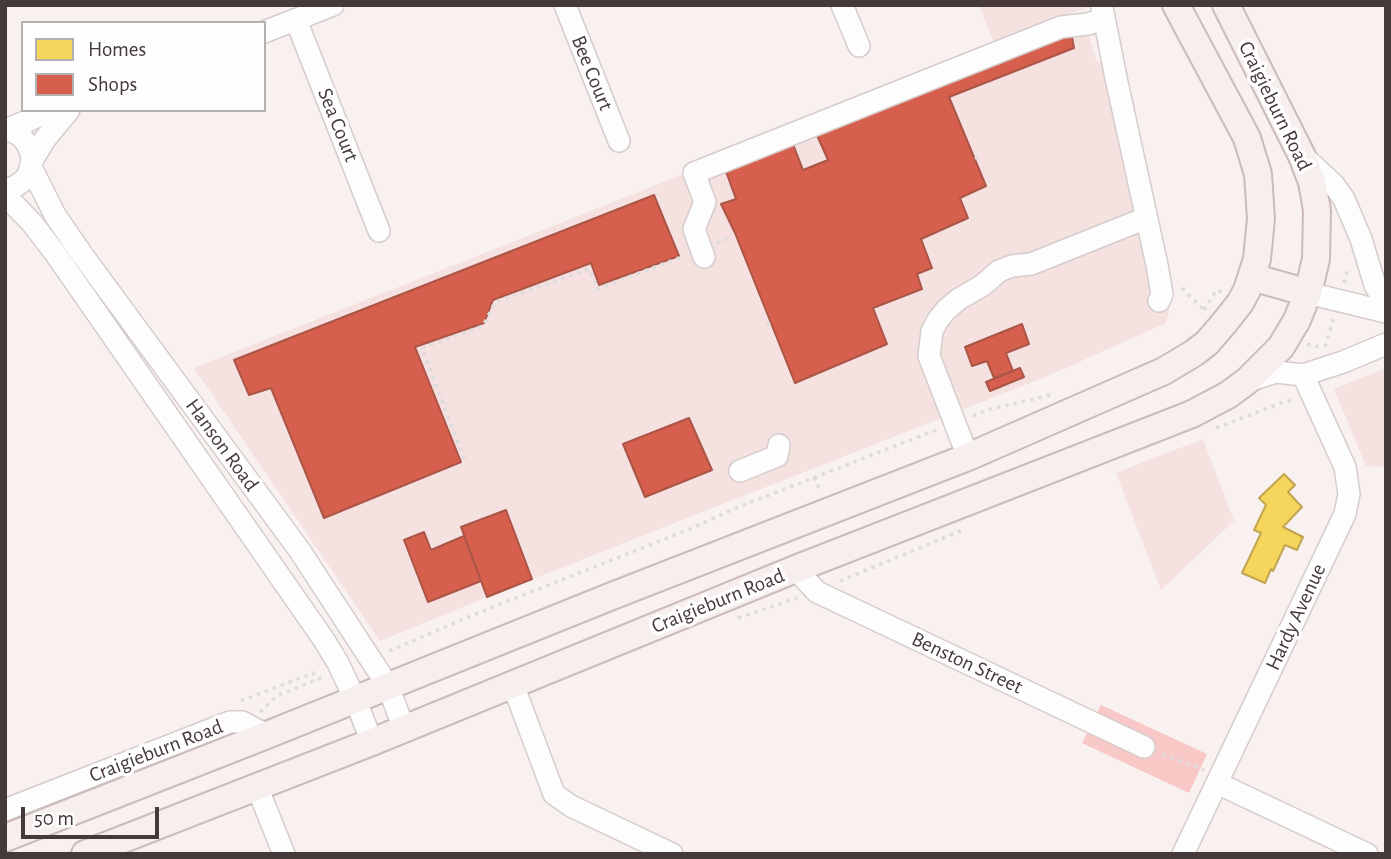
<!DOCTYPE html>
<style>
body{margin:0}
#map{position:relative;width:1391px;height:859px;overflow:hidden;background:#f9f0f0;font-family:"Alegreya Sans",sans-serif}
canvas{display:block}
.frame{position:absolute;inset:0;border:7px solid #453a39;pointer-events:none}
.legend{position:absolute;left:21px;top:21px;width:245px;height:91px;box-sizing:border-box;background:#fefefe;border:2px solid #b4b0af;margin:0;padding:9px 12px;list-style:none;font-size:21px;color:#453a39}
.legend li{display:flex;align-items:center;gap:14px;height:35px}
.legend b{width:35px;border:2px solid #b4b0af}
.scale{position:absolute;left:21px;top:807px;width:138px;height:32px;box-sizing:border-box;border:4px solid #453a39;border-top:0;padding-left:9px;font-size:21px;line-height:24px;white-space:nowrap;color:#453a39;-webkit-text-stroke:5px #fefefe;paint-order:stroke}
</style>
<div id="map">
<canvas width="1391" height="859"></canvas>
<div class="frame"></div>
<ul class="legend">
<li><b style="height:19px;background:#f6d55c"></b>Homes</li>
<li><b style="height:19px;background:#d6604d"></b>Shops</li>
</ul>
<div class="scale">50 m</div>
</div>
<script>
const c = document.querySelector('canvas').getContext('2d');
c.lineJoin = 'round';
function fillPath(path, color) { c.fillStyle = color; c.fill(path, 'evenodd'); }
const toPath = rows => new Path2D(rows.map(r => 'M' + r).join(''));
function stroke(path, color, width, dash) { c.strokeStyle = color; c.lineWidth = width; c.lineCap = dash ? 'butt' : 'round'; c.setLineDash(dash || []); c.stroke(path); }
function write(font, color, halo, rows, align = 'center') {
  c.font = font + ' "Alegreya Sans",sans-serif'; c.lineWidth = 7; c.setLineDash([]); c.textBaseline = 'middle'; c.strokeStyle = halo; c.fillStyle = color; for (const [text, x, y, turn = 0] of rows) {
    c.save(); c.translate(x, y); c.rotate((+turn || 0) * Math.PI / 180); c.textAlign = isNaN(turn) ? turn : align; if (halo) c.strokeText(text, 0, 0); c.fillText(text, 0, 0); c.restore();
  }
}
fillPath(toPath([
 [979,5,1093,5,994,43],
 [1083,16,1097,62,1120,58,1173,290,1166,323,1048,376,487,597,380,641,194,368],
 [1386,368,1386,467,1366,466,1334,389],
 [1203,439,1234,521,1161,590,1116,473]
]), '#f5e1e0');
fillPath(toPath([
 [1101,705,1207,754,1189,793,1082,743]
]), '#f8c8c6');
const homes = toPath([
 [1284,474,1295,485,1288,492,1302,507,1283,527,1303,537,1297,550,1285,545,1273,571,1271,569,1265,583,1242,573,1261,533,1254,530,1266,505,1259,498,1284,474]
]);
fillPath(homes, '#f6d55c');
stroke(homes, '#c1a652', 2);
const shops = toPath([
 [1071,32,1074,48,949,97,986,186,960,198,968,218,921,239,932,268,917,274,922,289,873,308,887,344,795,383,735,233,721,204,736,199,724,166,791,139,803,170,828,160,816,133,1071,32],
 [654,195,679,256,599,285,591,263,493,300,484,323,415,347,461,462,324,518,271,388,249,395,234,360,654,195],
 [1022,324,1029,344,1006,353,1013,371,994,378,987,361,972,366,965,347,1022,324],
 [1020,368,1024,377,990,391,986,382,1020,368],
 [689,418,712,470,645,497,623,444,689,418],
 [506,510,532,579,487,597,461,527,506,510],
 [424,532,431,550,464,536,481,581,428,602,404,540,424,532]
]);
fillPath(shops, '#d6604d');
stroke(shops, '#aa5547', 2);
const minor = toPath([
 [565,5,619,141],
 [842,5,859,46],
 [1102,7,1116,78,1157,265,1162,294,1159,301],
 [296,20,379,231],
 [264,32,333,5],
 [5,130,14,132,22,137,27,144,31,152,32,161,28,175,23,181,16,186,5,190],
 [6,130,48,112,58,110],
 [1304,157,1334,185,1344,199,1361,239,1375,285,1386,305],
 [32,161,45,139,69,110],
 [31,167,55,215,81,253,300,551,388,686,404,729],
 [5,195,32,223,55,253,324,640,338,663,355,699,372,742],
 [704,257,694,229,705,202,694,173,1061,27,1088,24,1103,19],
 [1308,293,1386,312],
 [1248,381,1276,372,1303,375,1343,362,1386,344],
 [968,457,929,356,932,331,938,320,946,310,959,299,983,285,999,271,1012,266,1031,264,1146,218],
 [740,471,777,456,779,445],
 [798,568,803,577,817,592,1144,747],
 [513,685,554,794,571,806,672,854],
 [1217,783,1367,854],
 [257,787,284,854],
 [5,810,230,722,242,722,267,735],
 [1183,854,1345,514,1349,494,1345,467,1303,375]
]);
const major = toPath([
 [1252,277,1308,293],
 [5,838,267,735,612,596,968,457,1164,371,1194,353,1207,343,1225,322,1240,303,1247,290,1257,259,1261,219,1258,174,1247,138,1176,5],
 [85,854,372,742,798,568,1192,414,1228,395,1247,381,1281,347,1297,320,1308,293,1316,259,1317,210,1312,182,1302,156,1226,5]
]);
stroke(minor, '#d5cccc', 24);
stroke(major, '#cbbbba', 30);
stroke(toPath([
 [975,159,979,157],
 [717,243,732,237],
 [1344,283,1348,267],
 [1182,288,1204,310],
 [1204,310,1217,290,1223,293],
 [767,325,771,323],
 [1307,344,1323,348],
 [1325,347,1334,317],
 [973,416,987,410,1050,395],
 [1216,428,1286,401,1294,401],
 [464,459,422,348,483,326,495,302,589,269,597,289,684,256],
 [814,477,820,491],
 [840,581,965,529],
 [738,618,797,598],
 [389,651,478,613,695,527,731,510,936,430],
 [241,701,313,673,317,680],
 [260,712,277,696,323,677],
 [1162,754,1204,770]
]), '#dddbdb', 3.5, [3.5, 5]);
stroke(minor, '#fefdfd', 21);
stroke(major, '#f7efee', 26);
write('21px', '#453a39', '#fefefe', [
 ["Bee Court",592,73,68],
 ["Craigieburn Road",1275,106,64],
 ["Sea Court",338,125,68],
 ["Hanson Road",222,445,54],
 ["Craigieburn Road",718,601,-22],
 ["Hardy Avenue",1296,617,-65],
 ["Benston Street",967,663,25],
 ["Craigieburn Road",156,751,-21]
]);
</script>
